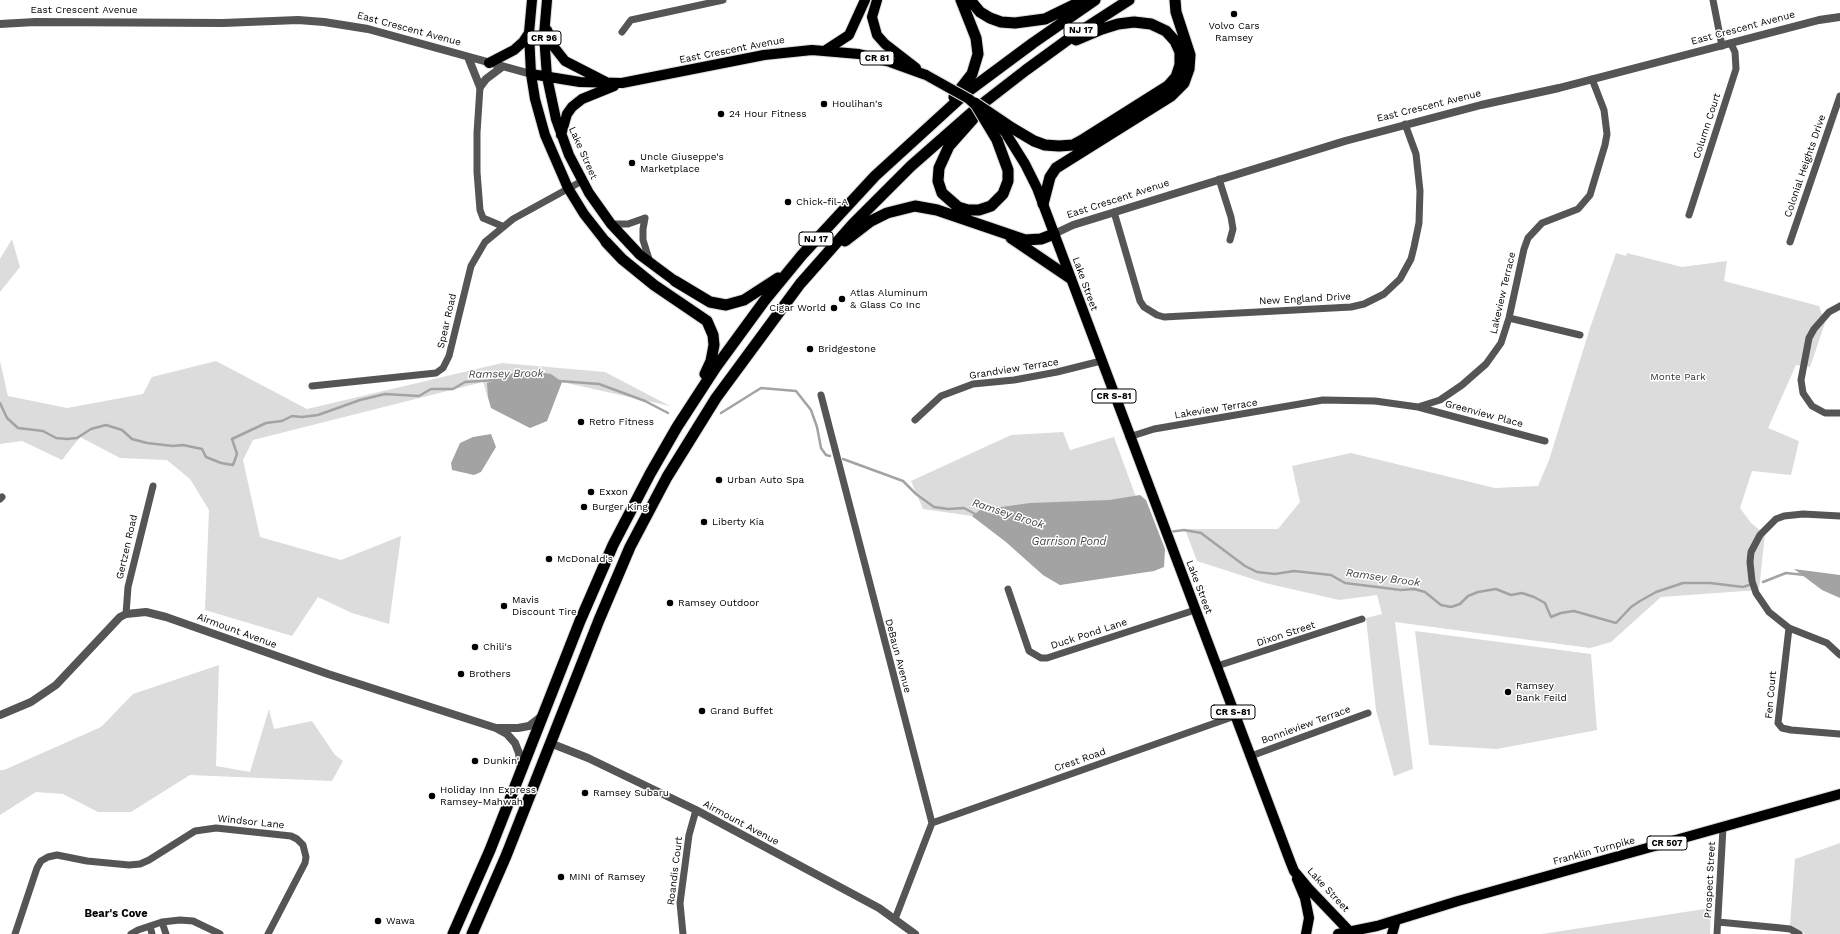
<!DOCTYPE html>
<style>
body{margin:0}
canvas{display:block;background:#fff}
</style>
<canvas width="1840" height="934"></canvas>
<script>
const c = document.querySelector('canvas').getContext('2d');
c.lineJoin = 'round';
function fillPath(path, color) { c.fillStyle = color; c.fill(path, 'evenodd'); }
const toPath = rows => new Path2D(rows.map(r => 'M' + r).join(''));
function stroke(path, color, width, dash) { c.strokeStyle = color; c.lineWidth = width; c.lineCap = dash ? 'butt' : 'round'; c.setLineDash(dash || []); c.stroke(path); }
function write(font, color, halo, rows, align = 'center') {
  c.font = font + ' "Work Sans",sans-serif'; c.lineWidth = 3; c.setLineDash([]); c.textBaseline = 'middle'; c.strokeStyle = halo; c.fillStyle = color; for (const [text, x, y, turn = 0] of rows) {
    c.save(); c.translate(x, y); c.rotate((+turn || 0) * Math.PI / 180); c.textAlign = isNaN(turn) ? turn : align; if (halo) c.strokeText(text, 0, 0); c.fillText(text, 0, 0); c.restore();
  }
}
fillPath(toPath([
 [12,239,20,267,0,292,0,259],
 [1616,253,1626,256,1627,253,1682,267,1727,261,1724,281,1819,306,1825,323,1810,367,1796,365,1768,428,1799,441,1791,475,1752,471,1740,508,1751,523,1765,534,1759,590,1661,597,1611,642,1590,648,1395,622,1413,769,1394,776,1376,710,1366,618,1382,614,1377,595,1339,600,1265,583,1197,561,1185,529,1278,529,1300,502,1292,466,1351,453,1495,488,1538,486,1549,460,1590,328],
 [0,361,8,396,67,408,143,394,152,377,216,361,307,409,502,363,605,372,670,406,562,382,547,421,530,428,491,408,483,382,253,440,243,460,260,537,341,560,401,536,389,624,352,613,318,597,292,636,205,610,209,510,190,479,167,460,120,458,80,437,62,460,22,441,0,444],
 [1063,432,1070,450,1114,437,1158,557,1060,585,1043,575,1006,542,972,516,923,509,911,481,1011,435],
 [1415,631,1591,654,1597,730,1497,749,1429,745],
 [219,665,216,766,250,772,269,709,274,729,312,721,335,755,343,761,332,781,190,775,131,812,98,812,63,794,36,792,0,815,0,770,4,770,101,727,133,694],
 [1840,843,1840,934,1805,934,1790,925,1795,859],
 [1711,908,1710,934,1542,934]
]), '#dcdcdc');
fillPath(toPath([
 [522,370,551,374,562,382,547,421,530,428,491,408,488,397,487,383],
 [491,434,496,447,481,472,474,475,452,470,451,463,460,443,473,437],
 [1140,495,1146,500,1165,549,1164,567,1154,571,1060,585,1043,575,1006,542,972,516,980,510,1030,503,1109,500],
 [1794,569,1840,575,1840,598,1822,590]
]), '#a3a3a3');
stroke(toPath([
 [559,381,599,384,645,401,668,413],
 [0,403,7,418,18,428,43,431,56,438,67,439,77,438,91,429,106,425,122,430,132,439,147,443,173,446,183,445,202,449,206,457,221,463,233,465,237,454,232,439,266,423,282,421,292,416,302,417,318,415,360,400,385,394,419,396,431,389,453,389,465,382,496,380],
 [721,413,761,388,796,391,811,410,817,427,821,448,826,455,830,456],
 [843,459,903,481,916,494,934,507,948,509,964,508,977,515],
 [1169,532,1184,530,1201,533,1245,566,1257,572,1275,574,1294,571,1331,575,1345,583,1401,590,1414,589,1425,592,1441,605,1451,607,1460,604,1468,596,1478,592,1496,589,1511,595,1522,593,1534,597,1545,603,1551,617,1561,613,1574,611,1616,623,1631,607,1640,601,1656,592,1683,583,1710,583,1743,587,1749,585],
 [1763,582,1786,573,1805,575]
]), '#a3a3a3', 2.5);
const primary = toPath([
 [532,0,529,33,531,74,535,99,545,135,568,188,584,214,606,242],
 [547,0,544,35,547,77,556,119,569,155,589,193,611,224,640,255,675,281],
 [877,0,872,17,877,35,885,44,916,68],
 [547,30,554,47,565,61,606,82],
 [826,50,849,35,865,0],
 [489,63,514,50,523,42,529,33],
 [531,74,580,82,622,83,764,55,812,50,859,54,890,62,926,75],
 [1005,132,1025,164,1037,188,1290,861,1294,871,1309,889,1352,934],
 [561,135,567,114,572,107,582,99,614,86],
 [1297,879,1305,898,1309,918,1306,934],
 [1338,934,1377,926,1458,901,1840,794],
 [1392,934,1396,920]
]);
const trunk = toPath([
 [970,0,980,12,990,18,1001,22,1015,23,1045,19,1084,0],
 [954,97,972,74,978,54,976,38,961,0],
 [973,119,949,146,939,168,938,181,942,193,958,207,968,210,979,210,991,206,1003,194,1008,181,1008,170,997,140],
 [1012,128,1034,141,1045,145,1059,146,1073,145,1084,139,1168,86,1176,77,1180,65,1180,52,1175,41,1166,31,1151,24,1134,22,1118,24,1102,29,1076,40],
 [1043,204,1050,177,1056,168,1171,96,1184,83,1189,69,1190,55,1176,12,1175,0],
 [1011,238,1070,278],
 [845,241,871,221,887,213,915,206,937,210,1025,240,1041,239,1054,234],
 [606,242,622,259,654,285,707,321,713,335,714,345,711,361,705,374],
 [675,281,710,302,726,305,744,300,778,278],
 [453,934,490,850,580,621,613,545,650,474,677,427,716,367,765,300,802,255,875,176,967,92,1033,43,1095,0],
 [472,934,506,856,599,620,630,547,667,477,716,398,800,284,853,224,911,166,977,108,1026,70,1070,38,1129,0]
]);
stroke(primary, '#dbdbdb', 12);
stroke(trunk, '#dbdbdb', 13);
stroke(toPath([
 [1713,0,1722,46],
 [622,32,631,20,723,0],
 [480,87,477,133,477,172,480,210,483,218,502,226],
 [1219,179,1231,217,1233,229,1230,240],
 [1114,212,1140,301,1144,307,1157,315,1164,317,1351,307,1364,304,1384,294,1400,279,1411,259,1414,247,1419,223,1420,191,1416,154,1405,124],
 [1689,215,1736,69,1735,52,1731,44],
 [645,218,643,229,643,240,650,262],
 [611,224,628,224,645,218],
 [1790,242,1840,96],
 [1840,306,1829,312,1814,329,1809,338,1801,380,1803,393,1812,406,1825,413,1840,413],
 [1509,318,1580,335],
 [312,386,436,373,443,368,449,356,471,266,485,242,513,219,582,181],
 [821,395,932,823,895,919],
 [1418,407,1545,441],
 [915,420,941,396,973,384,1014,380,1057,372,1101,361],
 [1129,437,1154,429,1323,400,1375,401,1418,407,1440,400,1462,385,1486,364,1501,343,1509,318,1524,249,1528,238,1542,223,1578,209,1590,195,1605,145,1607,134,1604,110,1592,79],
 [0,499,2,497],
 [1840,516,1803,514,1784,516,1776,519,1760,535,1751,552,1750,562,1752,581,1756,593,1769,612,1789,628,1827,643,1840,655],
 [1008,589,1029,651,1041,658,1047,658,1195,610],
 [126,614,128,587,153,486],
 [1789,628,1778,723,1782,728,1791,730,1840,734],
 [1217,666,1362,619],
 [1251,756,1368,713],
 [932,823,1235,716],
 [162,922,166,934],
 [1718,922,1781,928,1790,929,1799,934],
 [150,926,152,934],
 [15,934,37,868,41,861,48,857,57,855,87,861,129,865,140,864,149,860,195,831,216,828,291,836,297,839,303,845,306,857,305,863,268,934],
 [131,934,138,930,162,922,180,920,193,921,220,934],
 [683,934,680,903,689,835,696,810],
 [1717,934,1723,828]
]), '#555', 7);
stroke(toPath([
 [0,24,35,22,223,23,298,20,324,22,368,29,531,74],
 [468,57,480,87],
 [480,87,486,79,502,67],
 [1054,234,1073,225,1345,141,1481,105,1559,88,1819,20,1840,17],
 [0,715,31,702,56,685,120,617,126,614,146,612,166,617,328,674,496,728,507,734,515,743,519,753,521,769],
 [497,728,518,728,529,726,542,716],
 [550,743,588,758,696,810,879,908,915,934]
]), '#555', 8);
stroke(primary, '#000', 10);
stroke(trunk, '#000', 11);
const primaryBridge = toPath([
 [926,75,969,99,1005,132]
]);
const trunkBridge = toPath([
 [975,103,1012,128],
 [976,105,997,140]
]);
stroke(primaryBridge, '#dbdbdb', 12, []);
stroke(trunkBridge, '#dbdbdb', 13, []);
stroke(primaryBridge, '#000', 10);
stroke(trunkBridge, '#000', 11);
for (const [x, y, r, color] of [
 [1234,14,4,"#000"],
 [824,104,4,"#000"],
 [721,114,4,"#000"],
 [632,163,4,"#000"],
 [788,202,4,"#000"],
 [842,299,4,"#000"],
 [834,308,4,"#000"],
 [810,349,4,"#000"],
 [581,422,4,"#000"],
 [719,480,4,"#000"],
 [591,492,4,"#000"],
 [584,507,4,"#000"],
 [704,522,4,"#000"],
 [549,559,4,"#000"],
 [670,603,4,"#000"],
 [504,606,4,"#000"],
 [475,647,4,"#000"],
 [461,674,4,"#000"],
 [1508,692,4,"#000"],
 [702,711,4,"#000"],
 [475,761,4,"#000"],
 [585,793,4,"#000"],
 [432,796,4,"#000"],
 [561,877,4,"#000"],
 [378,921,4,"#000"]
]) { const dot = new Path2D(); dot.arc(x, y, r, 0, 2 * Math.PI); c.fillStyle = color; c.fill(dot); stroke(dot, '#fff', 1.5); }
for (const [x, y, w] of [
 [1081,30,34],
 [544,38,34],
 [877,58,34],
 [816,239,34],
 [1114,396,44],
 [1233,712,44],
 [1667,843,40]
]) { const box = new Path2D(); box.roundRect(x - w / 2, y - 7, w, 14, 3); c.fillStyle = '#fff'; c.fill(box); stroke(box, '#000', 1); }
write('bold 9px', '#000', null, [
 ["NJ 17",1081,30],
 ["CR 96",544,38],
 ["CR 81",877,58],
 ["NJ 17",816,239],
 ["CR S-81",1114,396],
 ["CR S-81",1233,712],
 ["CR 507",1667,843]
]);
write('10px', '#000', '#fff', [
 ["East Crescent Avenue",84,10],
 ["East Crescent Avenue",1743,28,-15],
 ["East Crescent Avenue",409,29,15],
 ["East Crescent Avenue",732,50,-11],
 ["East Crescent Avenue",1429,106,-14],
 ["Column Court",1707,126,-72],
 ["Lake Street",583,153,66],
 ["Colonial Heights Drive",1805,166,-71],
 ["East Crescent Avenue",1118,199,-18],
 ["Lake Street",1085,284,70],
 ["Lakeview Terrace",1503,293,-77],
 ["New England Drive",1305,299,-3],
 ["Spear Road",447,321,-77],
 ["Grandview Terrace",1014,369,-9],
 ["Lakeview Terrace",1216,409,-9],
 ["Greenview Place",1484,414,15],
 ["Gertzen Road",127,547,-77],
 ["Lake Street",1199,587,69],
 ["Airmount Avenue",237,631,20],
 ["Duck Pond Lane",1089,634,-18],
 ["Dixon Street",1286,634,-18],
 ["DeBaun Avenue",898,656,75],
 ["Fen Court",1771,695,-85],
 ["Bonnieview Terrace",1306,725,-20],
 ["Crest Road",1080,760,-19],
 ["Windsor Lane",251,822,6],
 ["Airmount Avenue",741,823,28],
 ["Franklin Turnpike",1594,851,-15],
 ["Roandis Court",675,871,-83],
 ["Prospect Street",1710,880,-87],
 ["Lake Street",1328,890,47]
]);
write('10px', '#000', '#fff', [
 ["Volvo Cars",1234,26,"center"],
 ["Ramsey",1234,38,"center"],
 ["Houlihan's",832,104],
 ["24 Hour Fitness",729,114],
 ["Uncle Giuseppe's",640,157],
 ["Marketplace",640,169],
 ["Chick-fil-A",796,202],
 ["Atlas Aluminum",850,293],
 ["& Glass Co Inc",850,305],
 ["Cigar World",826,308,"right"],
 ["Bridgestone",818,349],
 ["Retro Fitness",589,422],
 ["Urban Auto Spa",727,480],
 ["Exxon",599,492],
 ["Burger King",592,507],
 ["Liberty Kia",712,522],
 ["McDonald's",557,559],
 ["Mavis",512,600],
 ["Discount Tire",512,612],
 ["Ramsey Outdoor",678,603],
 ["Chili's",483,647],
 ["Brothers",469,674],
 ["Ramsey",1516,686],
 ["Bank Feild",1516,698],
 ["Grand Buffet",710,711],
 ["Dunkin'",483,761],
 ["Holiday Inn Express",440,790],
 ["Ramsey-Mahwah",440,802],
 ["Ramsey Subaru",593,793],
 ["MINI of Ramsey",569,877],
 ["Wawa",386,921]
], 'left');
write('10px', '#333', '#fff', [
 ["Monte Park",1678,377]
]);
write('italic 11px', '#444', '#fff', [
 ["Ramsey Brook",506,374,-1],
 ["Ramsey Brook",1008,514,18],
 ["Garrison Pond",1069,542],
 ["Ramsey Brook",1383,578,8]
]);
write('bold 11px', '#000', '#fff', [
 ["Bear's Cove",116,914]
]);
</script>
